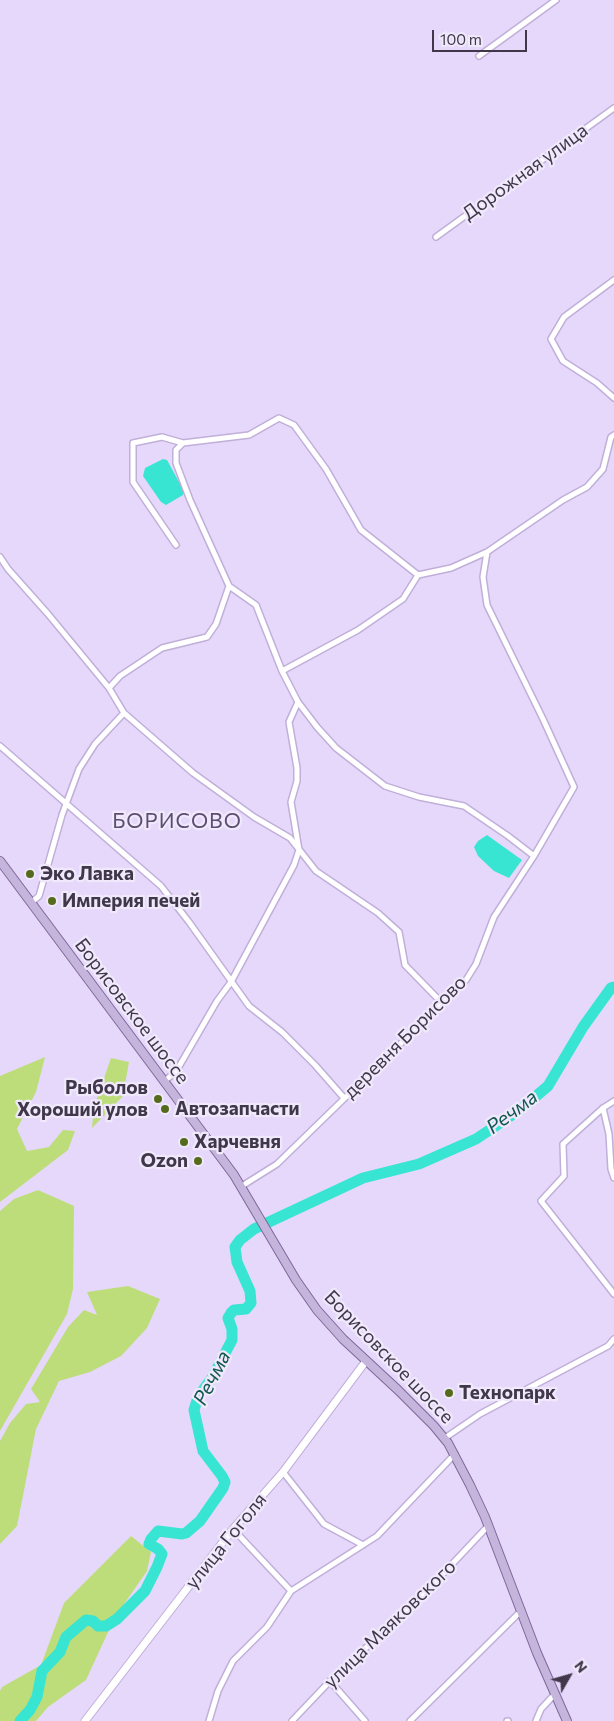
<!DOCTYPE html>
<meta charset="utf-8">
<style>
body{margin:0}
#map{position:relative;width:614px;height:1721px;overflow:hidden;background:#e6d8fb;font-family:Commissioner,sans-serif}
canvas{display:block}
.north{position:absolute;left:544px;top:1651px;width:50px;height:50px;-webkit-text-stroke:4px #f0e9fb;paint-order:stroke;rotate:52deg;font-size:14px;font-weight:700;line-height:20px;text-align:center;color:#40384a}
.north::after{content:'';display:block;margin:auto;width:18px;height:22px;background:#40384a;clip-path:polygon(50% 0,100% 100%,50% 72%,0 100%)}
.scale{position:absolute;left:432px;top:30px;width:95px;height:22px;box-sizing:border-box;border:2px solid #40384a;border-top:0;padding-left:6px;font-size:15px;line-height:18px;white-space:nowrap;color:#40384a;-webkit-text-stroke:4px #f0e9fb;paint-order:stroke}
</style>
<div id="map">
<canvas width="614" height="1721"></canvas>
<div class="north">N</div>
<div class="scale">100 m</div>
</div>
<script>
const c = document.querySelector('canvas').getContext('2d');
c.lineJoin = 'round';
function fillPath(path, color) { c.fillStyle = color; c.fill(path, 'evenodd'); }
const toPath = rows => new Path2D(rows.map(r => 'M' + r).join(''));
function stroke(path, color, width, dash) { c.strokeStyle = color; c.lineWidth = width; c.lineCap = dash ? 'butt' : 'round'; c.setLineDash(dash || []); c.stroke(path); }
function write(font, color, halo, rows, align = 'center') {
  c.font = font + ' Commissioner,sans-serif'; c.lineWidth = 4.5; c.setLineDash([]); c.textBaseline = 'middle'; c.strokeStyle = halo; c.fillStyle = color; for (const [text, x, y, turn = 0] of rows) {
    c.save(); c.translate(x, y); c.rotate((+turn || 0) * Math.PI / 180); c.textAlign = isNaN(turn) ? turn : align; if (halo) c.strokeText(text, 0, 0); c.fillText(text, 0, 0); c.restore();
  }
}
fillPath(toPath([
 [45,1057,36,1092,17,1129,27,1151,49,1147,63,1130,75,1131,68,1150,0,1202,0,1076],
 [111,1058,129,1062,123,1096,92,1128,94,1107],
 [38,1190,74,1206,73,1289,67,1314,0,1431,0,1211,14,1199],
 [128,1286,160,1299,147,1328,121,1356,90,1372,59,1381,36,1429,17,1526,0,1544,0,1441,10,1423,26,1404,40,1402,31,1389,68,1327,84,1310,97,1315,87,1292],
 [131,1536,151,1552,147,1571,115,1617,86,1680,48,1707,36,1721,0,1721,0,1691,2,1687,41,1665,64,1603]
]), '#bddd7a');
fillPath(toPath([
 [163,459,167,460,184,491,183,495,166,505,161,502,143,476,145,468],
 [487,835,522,860,509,878,494,871,478,856,474,847,478,841]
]), '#38e5d2');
stroke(toPath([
 [20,1721,30,1710,37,1697,42,1671,60,1652,66,1637,86,1620,93,1621,98,1626,106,1626,117,1619,145,1591,157,1567,162,1554,158,1549,149,1544,151,1539,158,1531,182,1534,186,1533,200,1521,223,1488,225,1482,222,1476,203,1451,194,1410,198,1397,212,1378,232,1340,232,1329,228,1318,231,1313,234,1310,246,1309,251,1303,250,1291,237,1262,235,1247,240,1240,254,1229,363,1178,419,1164,476,1139,521,1109,548,1086,583,1027,611,988,614,987]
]), '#38e5d2', 11);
const street = toPath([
 [479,56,556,0],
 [436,237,614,108],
 [614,280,564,317,551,339,563,361,597,383,614,398],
 [176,545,133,482,133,443,162,437,183,443],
 [487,552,451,568,418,575,361,530,326,469,294,425,279,418,249,435,183,443,176,450,176,463,190,500,229,586,256,605,282,671,298,702,317,727,336,748,385,786,419,797,464,806,508,836,534,856],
 [0,557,8,569,48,614,109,688,124,713,193,773,254,817,290,838,316,871,378,913,399,932,405,965,443,1004],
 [282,671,358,630,403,599,418,575],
 [109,688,120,676,162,648,207,637,216,624,229,586],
 [0,746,161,886,189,922,249,1006,282,1032,315,1065,344,1098],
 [32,902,39,896,62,815,79,769,95,744,124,713],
 [165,1081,177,1070,217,1001,231,982,294,865,299,850,291,802,297,781,297,768,289,722,298,702],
 [614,1101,603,1108,563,1144,564,1176,541,1201,614,1294],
 [603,1108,609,1134,611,1169,614,1178],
 [242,1186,277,1164,466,980,476,964,494,917,534,856,574,787,543,719,487,605,483,577,487,552,563,500,587,487,603,469,611,437,614,435],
 [445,1438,480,1414,608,1346,614,1339],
 [283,1472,324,1524,363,1545],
 [233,1529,291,1591],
 [330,1681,365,1721],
 [209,1721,218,1691,233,1661,267,1627,291,1591,377,1536,455,1454],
 [292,1721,330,1681,423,1595,488,1526],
 [410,1721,521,1611],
 [507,1721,508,1721],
 [536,1721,541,1709,554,1695]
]);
const secondary = toPath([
 [85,1721,233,1529,283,1472,366,1361]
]);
const primary = toPath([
 [0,861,234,1175,296,1280,317,1310,343,1339,398,1390,434,1426,448,1443,470,1485,485,1517,537,1653,567,1721]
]);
stroke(street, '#c0afd9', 8);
stroke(secondary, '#c0afd9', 9);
stroke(primary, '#7e689a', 10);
stroke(street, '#fff', 5);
stroke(secondary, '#fff', 7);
stroke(primary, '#c5b4dc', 8);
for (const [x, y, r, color] of [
 [30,874,5,"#556b1b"],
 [52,901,5,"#556b1b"],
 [158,1099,5,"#556b1b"],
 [165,1109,5,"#556b1b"],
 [184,1142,5,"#556b1b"],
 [198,1161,5,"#556b1b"],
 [449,1393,5,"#556b1b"]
]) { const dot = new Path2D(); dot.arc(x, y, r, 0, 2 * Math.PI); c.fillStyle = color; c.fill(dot); stroke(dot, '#f0e9fb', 2); }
write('19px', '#40384a', '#f0e9fb', [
 ["Дорожная улица",525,172,-36],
 ["Борисовское шоссе",132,1011,53],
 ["деревня Борисово",405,1037,-45],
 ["Борисовское шоссе",389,1357,46],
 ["улица Гоголя",226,1541,-51],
 ["улица Маяковского",390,1624,-44]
]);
write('bold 19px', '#40384a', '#f0e9fb', [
 ["Эко Лавка",40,874],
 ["Империя печей",62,901],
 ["Рыболов",148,1088,"right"],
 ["Хороший улов",148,1110,"right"],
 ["Автозапчасти",175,1109],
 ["Харчевня",194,1142],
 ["Ozon",188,1161,"right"],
 ["Технопарк",459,1393]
], 'left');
write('italic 20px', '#135850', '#f0e9fb', [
 ["Речма",512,1112,-37],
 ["Речма",212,1378,-63]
]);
c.letterSpacing = '1px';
write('21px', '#5e4e73', '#f0e9fb', [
 ["БОРИСОВО",177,821]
]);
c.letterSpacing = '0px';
</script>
